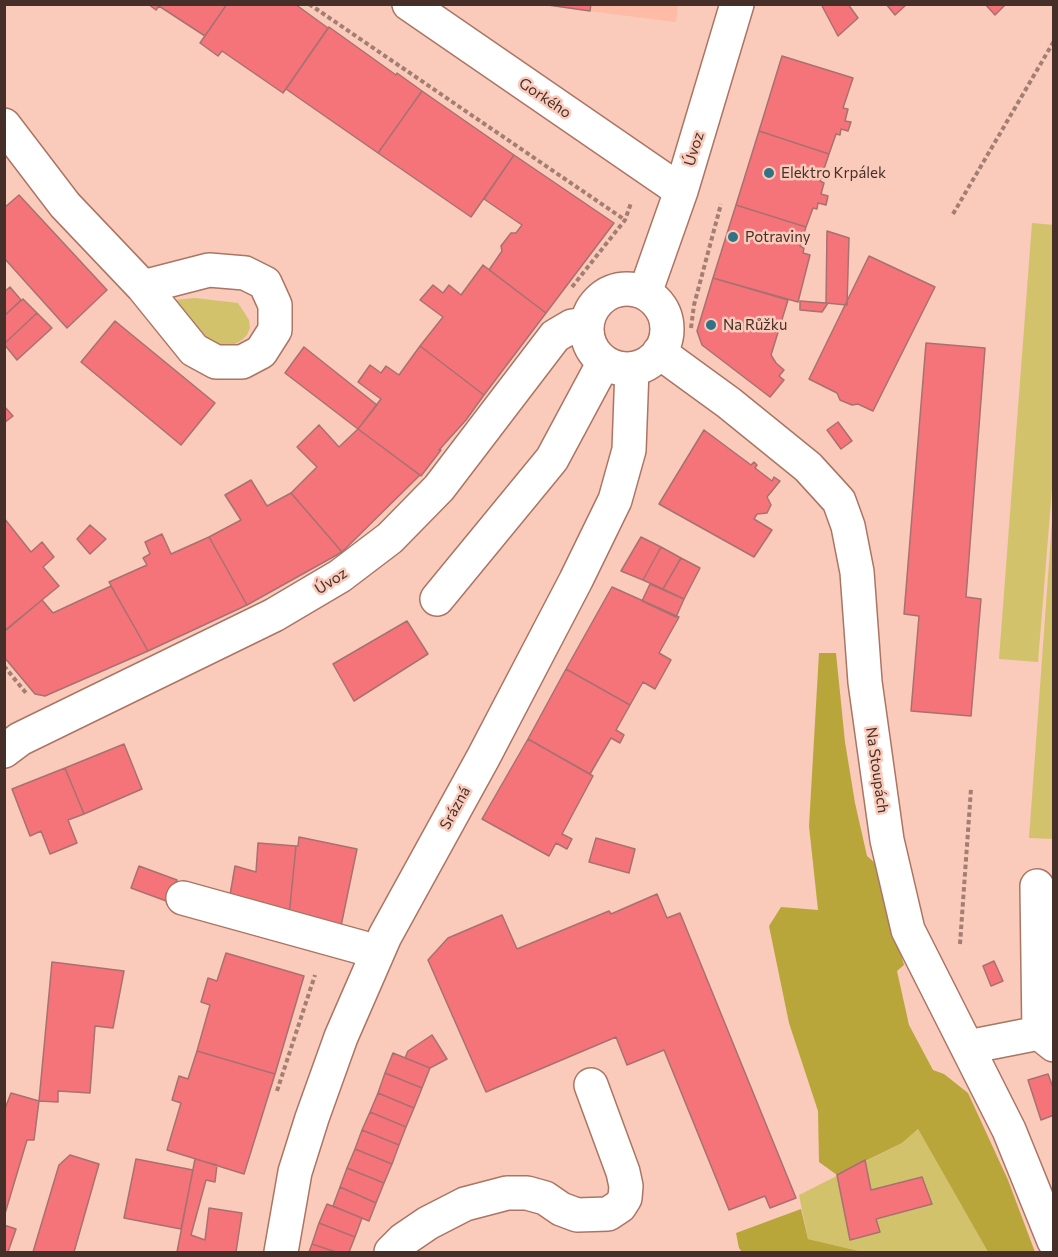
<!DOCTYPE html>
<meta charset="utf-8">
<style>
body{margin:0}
#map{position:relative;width:1058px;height:1257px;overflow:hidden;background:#facaba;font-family:Commissioner,sans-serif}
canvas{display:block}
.frame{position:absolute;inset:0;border:6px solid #462f28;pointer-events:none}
</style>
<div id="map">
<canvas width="1058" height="1257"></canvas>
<div class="frame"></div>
</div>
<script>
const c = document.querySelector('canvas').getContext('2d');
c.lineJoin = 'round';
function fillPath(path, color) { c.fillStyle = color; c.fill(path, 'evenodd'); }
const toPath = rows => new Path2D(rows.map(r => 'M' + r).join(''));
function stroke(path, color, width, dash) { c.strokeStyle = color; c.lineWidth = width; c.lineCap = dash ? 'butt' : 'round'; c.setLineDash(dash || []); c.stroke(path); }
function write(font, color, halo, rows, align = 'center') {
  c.font = font + ' Commissioner,sans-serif'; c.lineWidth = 5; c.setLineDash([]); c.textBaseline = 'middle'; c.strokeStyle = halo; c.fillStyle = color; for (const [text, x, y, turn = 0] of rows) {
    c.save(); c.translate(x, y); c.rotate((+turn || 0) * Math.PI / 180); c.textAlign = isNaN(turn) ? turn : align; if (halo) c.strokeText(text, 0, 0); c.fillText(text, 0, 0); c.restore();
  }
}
fillPath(toPath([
 [541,5,678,5,676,22]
]), '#febba5');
fillPath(toPath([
 [1032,223,1054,225,1054,464,1038,662,999,659],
 [195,298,238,303,249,320,250,328,247,335,242,340,233,345,215,345,202,338,173,305,175,300],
 [1053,508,1053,839,1029,838],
 [918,1129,988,1252,863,1252,808,1239,799,1195,902,1143]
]), '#d2c26b');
fillPath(toPath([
 [819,653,836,653,845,742,855,803,867,856,875,863,904,965,897,971,909,1025,933,1070,944,1074,968,1093,1008,1180,1035,1252,988,1252,918,1129,902,1143,837,1175,819,1162,818,1111,789,1023,769,926,781,907,818,910,809,826],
 [801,1209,808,1239,863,1252,742,1252,739,1248,736,1233]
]), '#b9a63a');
const building = toPath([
 [148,4,227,4,205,36,159,6,156,10,148,4],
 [227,4,295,4,328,28,283,93,222,51,218,56,200,43,227,4],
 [541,4,591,4,590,11,541,4],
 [821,4,848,4,858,18,838,36,821,4],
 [886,4,907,4,895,15,886,4],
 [985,4,1006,4,995,15,985,4],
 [329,27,396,75,397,73,422,91,378,153,286,89,329,27],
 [782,56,853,78,843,108,848,109,845,121,851,122,848,131,841,129,840,135,836,134,829,154,759,131,782,56],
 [422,91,514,155,471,217,378,153,422,91],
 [759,131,829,154,820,181,824,183,821,194,828,196,826,205,818,203,817,209,813,208,806,227,736,205,759,131],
 [514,155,614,223,546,313,489,270,502,251,501,246,511,233,516,233,522,225,484,199,514,155],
 [19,195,107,290,67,328,4,258,4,208,19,195],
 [736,205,806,227,800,246,804,248,803,253,810,255,798,302,713,278,736,205],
 [827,231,849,238,847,305,826,303,827,231],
 [869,256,935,287,873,411,858,404,852,405,840,400,837,393,809,379,869,256],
 [483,265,546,313,484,395,420,346,443,317,420,300,433,285,443,293,449,285,461,295,483,265],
 [713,278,788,300,771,355,776,363,784,370,779,376,784,380,770,397,702,345,697,331,713,278],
 [10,287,21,300,4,316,4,292,10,287],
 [23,299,37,313,4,344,4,316,23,299],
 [800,301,826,303,828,303,822,312,800,310,800,301],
 [37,313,52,328,17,360,4,344,37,313],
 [115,321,215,403,181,445,81,362,115,321],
 [926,343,985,348,966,597,981,599,971,716,911,711,919,616,904,614,926,343],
 [420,346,484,395,466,420,439,450,441,450,421,476,358,429,381,399,358,382,370,365,381,373,386,366,399,375,420,346],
 [304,347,377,405,358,429,285,373,304,347],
 [4,406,13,416,4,423,4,406],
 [838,422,852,441,841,449,827,430,838,422],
 [319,425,339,447,358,429,420,475,342,552,291,493,317,467,297,447,319,425],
 [704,430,751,465,754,462,757,465,755,468,772,481,774,477,780,481,767,497,771,505,767,513,757,514,754,519,772,530,754,557,659,504,704,430],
 [251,480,267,506,291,493,342,552,247,605,209,537,241,520,225,495,251,480],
 [4,518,31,552,42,542,54,557,43,567,59,586,4,631,4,518],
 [90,525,106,539,90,554,77,539,90,525],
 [162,534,171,554,209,537,247,605,148,651,109,582,147,565,143,558,150,554,145,542,162,534],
 [641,537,661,547,643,580,621,571,641,537],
 [661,547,681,558,663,589,643,580,661,547],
 [681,558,700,568,684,599,663,589,681,558],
 [650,584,684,599,676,617,642,601,650,584],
 [111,586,148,651,45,696,35,694,4,657,4,632,42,600,53,613,111,586],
 [612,587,679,617,659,653,671,660,655,689,643,682,630,705,566,669,612,587],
 [407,621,428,654,354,701,333,664,407,621],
 [566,669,630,705,616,730,624,735,620,743,611,738,590,774,528,739,566,669],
 [528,739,593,776,562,834,572,839,567,849,556,843,549,856,482,819,528,739],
 [124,744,142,789,84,814,65,768,124,744],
 [65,768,84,814,68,820,77,843,50,854,41,831,30,836,12,789,65,768],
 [299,837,357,849,341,926,289,916,296,846,298,846,299,837],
 [596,838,635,849,629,873,589,862,596,838],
 [258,843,296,846,289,916,229,901,235,866,256,872,258,843],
 [139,866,177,880,169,902,131,888,139,866],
 [657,894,667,918,680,913,796,1198,770,1208,765,1196,729,1210,664,1050,627,1065,616,1037,486,1092,428,960,448,938,502,915,517,949,609,911,611,914,657,894],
 [226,953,304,976,275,1074,197,1051,210,1005,201,1002,208,978,217,981,226,953],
 [994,961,1003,981,991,986,983,966,994,961],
 [52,962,124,971,113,1028,95,1026,90,1093,58,1091,58,1102,39,1101,52,962],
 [432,1035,447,1059,430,1068,405,1058,408,1051,432,1035],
 [197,1051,275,1074,244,1174,167,1150,181,1103,172,1100,179,1076,188,1079,197,1051],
 [393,1053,430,1068,422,1088,385,1073,393,1053],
 [385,1073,422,1088,414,1108,378,1093,385,1073],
 [1048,1074,1054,1090,1054,1115,1041,1120,1028,1080,1048,1074],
 [11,1093,39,1101,34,1140,27,1140,4,1217,4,1111,11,1093],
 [378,1093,414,1108,406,1127,370,1112,378,1093],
 [370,1112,406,1127,399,1145,362,1130,370,1112],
 [362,1130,399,1145,392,1164,355,1149,362,1130],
 [355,1149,392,1164,384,1183,347,1168,355,1149],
 [70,1155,99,1164,74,1252,33,1252,59,1165,70,1155],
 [136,1159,193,1170,181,1229,124,1218,136,1159],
 [195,1159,217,1165,215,1182,206,1180,191,1235,205,1240,209,1208,242,1213,236,1252,177,1252,195,1159],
 [865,1160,871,1190,922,1177,932,1204,876,1219,880,1232,850,1240,837,1175,865,1160],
 [347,1168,384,1183,376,1203,340,1187,347,1168],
 [340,1187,376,1203,369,1221,333,1206,340,1187],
 [327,1204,362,1218,355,1237,319,1223,327,1204],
 [319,1223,355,1237,349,1252,336,1252,312,1244,319,1223],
 [4,1225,16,1229,8,1252,4,1252,4,1225],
 [312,1244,336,1252,309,1252,312,1244]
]);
fillPath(building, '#f5747a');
stroke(building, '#a97070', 1.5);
const minor = toPath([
 [409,4,681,191],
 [4,125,65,205,143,287,194,350,216,362,242,362,261,352,275,330,275,305,265,283,245,273,209,270,143,287],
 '587 329a40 40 0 1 1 80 0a40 40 0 1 1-80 0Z',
 [645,293,681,191,737,4],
 [659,352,729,403,808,467,839,501,848,526,857,572,865,682,887,840,908,930,1009,1130,1054,1241],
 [437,599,552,459,604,362],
 [4,751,20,739,274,615,340,576,390,538,439,488,555,336,572,326,586,324],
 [1037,886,1039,1033],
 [183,898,378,952],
 [968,1047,1039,1033,1054,1045],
 [281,1252,295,1172,312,1118,341,1037,385,936,483,758,576,580,615,500,629,450,632,369],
 [391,1252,403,1240,428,1223,465,1204,507,1193,527,1193,545,1198,561,1209,577,1215,608,1214,620,1206,625,1198,626,1186,623,1172,591,1085]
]);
stroke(minor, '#ab7564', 36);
stroke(toPath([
 [309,4,625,220],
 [953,214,1054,41],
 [572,287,625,220,631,203],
 [691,328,694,305,721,204],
 [4,666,26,693],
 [960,944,971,789],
 [277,1091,315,975]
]), '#a27e73', 4, [4.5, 3]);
stroke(minor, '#fff', 33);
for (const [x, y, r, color] of [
 [769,173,6,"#317385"],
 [733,237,6,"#317385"],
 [711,325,6,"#317385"]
]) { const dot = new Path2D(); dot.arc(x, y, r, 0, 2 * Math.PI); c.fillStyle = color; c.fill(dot); stroke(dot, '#facaba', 2); }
write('15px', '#462f28', '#facaba', [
 ["Gorkého",545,98,34],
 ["Úvoz",694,149,-73],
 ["Úvoz",331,581,-33],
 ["Na Stoupách",877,770,82],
 ["Srázná",455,808,-61]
]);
write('15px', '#462f28', '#facaba', [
 ["Elektro Krpálek",781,173],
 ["Potraviny",745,237],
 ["Na Růžku",723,325]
], 'left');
</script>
